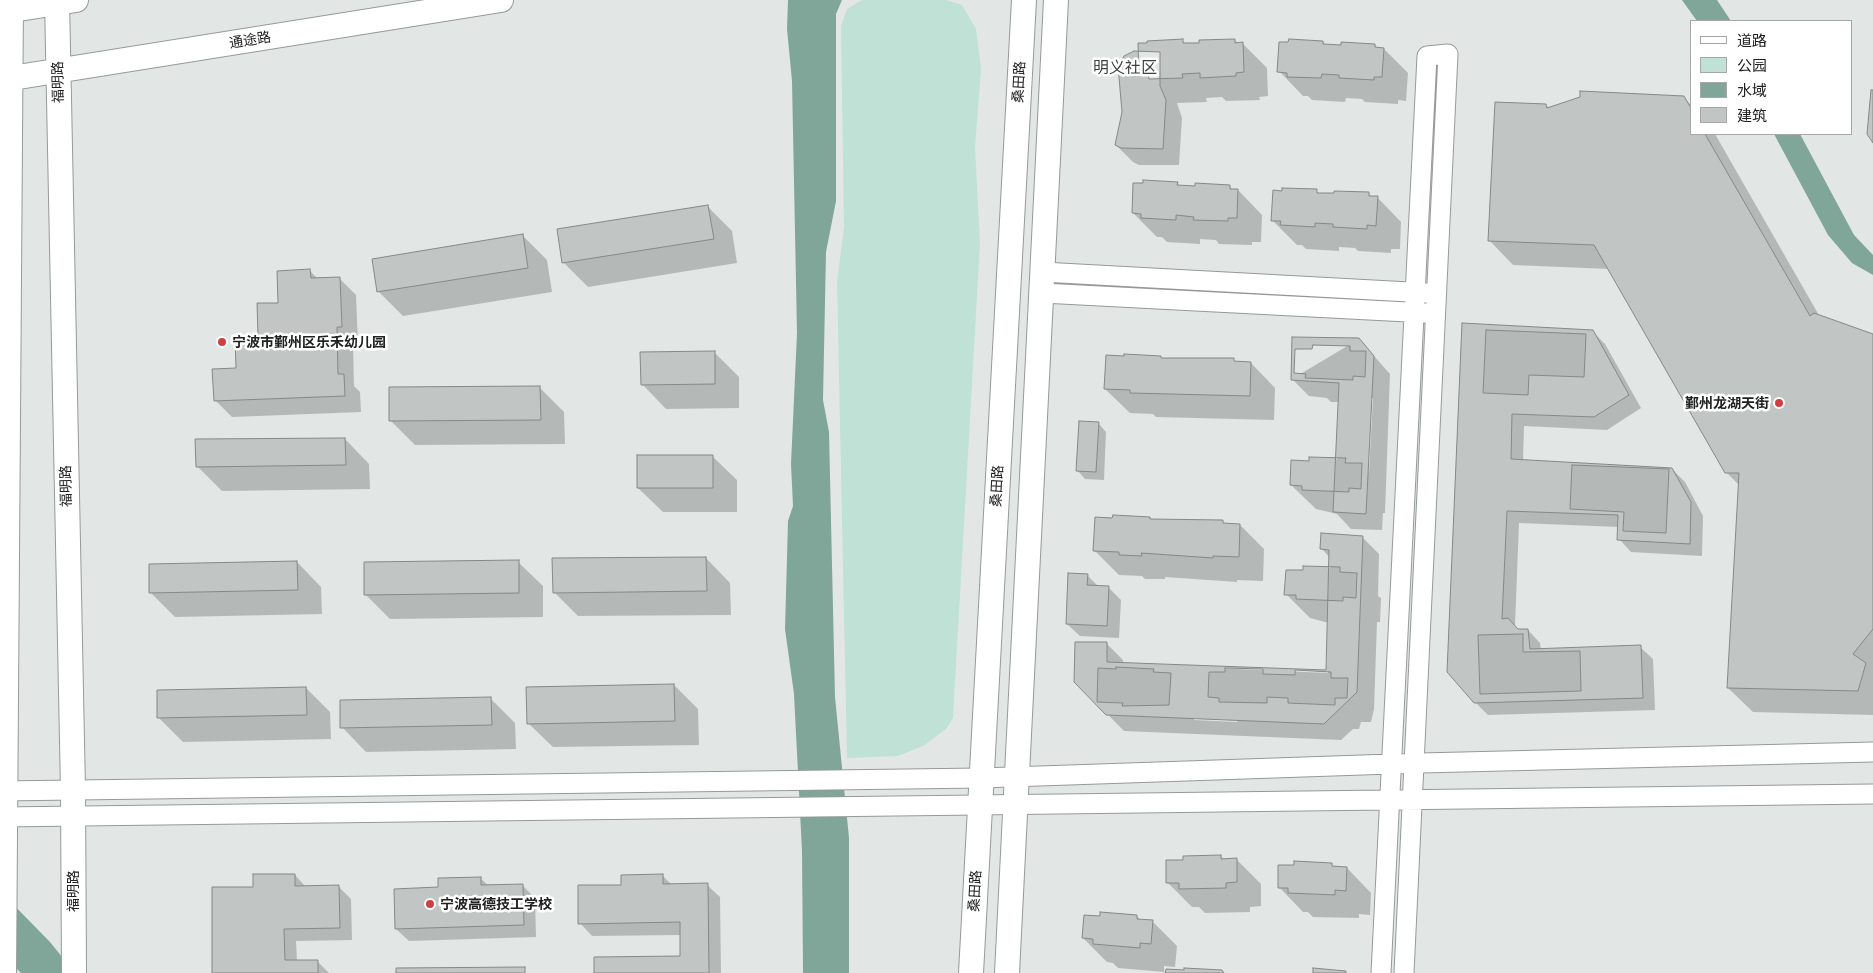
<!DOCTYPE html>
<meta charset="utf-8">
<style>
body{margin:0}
#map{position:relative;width:1873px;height:973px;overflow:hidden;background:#e2e7e5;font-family:"Exo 2","Noto Sans SC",sans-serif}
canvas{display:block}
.legend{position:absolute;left:1690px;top:20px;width:162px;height:115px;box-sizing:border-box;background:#fff;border:1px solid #a6a7a6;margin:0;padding:6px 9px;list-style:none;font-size:15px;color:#202221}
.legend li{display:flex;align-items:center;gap:10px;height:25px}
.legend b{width:25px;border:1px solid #a6a7a6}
</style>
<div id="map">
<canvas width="1873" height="973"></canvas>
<ul class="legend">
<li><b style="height:6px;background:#fff"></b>道路</li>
<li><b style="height:14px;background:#c0e1d6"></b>公园</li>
<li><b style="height:14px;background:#7fa699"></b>水域</li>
<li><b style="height:14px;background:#c1c5c4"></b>建筑</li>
</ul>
</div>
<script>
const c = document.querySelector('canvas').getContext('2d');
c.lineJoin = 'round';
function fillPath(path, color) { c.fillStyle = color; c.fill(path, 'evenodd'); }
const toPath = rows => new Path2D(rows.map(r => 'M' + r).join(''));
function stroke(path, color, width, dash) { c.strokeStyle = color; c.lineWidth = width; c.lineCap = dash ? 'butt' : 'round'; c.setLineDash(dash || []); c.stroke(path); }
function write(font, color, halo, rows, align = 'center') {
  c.font = font + ' "Exo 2","Noto Sans SC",sans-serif'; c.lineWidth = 5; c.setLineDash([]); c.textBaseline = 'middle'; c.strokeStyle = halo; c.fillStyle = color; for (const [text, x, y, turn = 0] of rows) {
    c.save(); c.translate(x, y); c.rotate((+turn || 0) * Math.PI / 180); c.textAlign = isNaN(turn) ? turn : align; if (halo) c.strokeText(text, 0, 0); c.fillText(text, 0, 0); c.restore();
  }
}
fillPath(toPath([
 [862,0,946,0,962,5,976,29,981,68,975,148,980,243,953,718,946,729,923,746,898,756,847,758,837,282,844,227,841,26,847,9]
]), '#c0e1d6');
fillPath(toPath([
 [788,0,842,0,836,14,836,201,826,252,823,400,829,432,835,697,849,838,849,973,803,973,802,851,794,694,785,629,788,521,793,506,791,464,797,333,792,81,787,29],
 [1682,0,1717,0,1731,21,1697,21],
 [1774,134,1800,134,1854,235,1873,255,1873,275,1852,263,1828,235],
 [0,891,50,942,75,973,21,973,0,952]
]), '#7fa699');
fillPath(toPath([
 [1235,40,1238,44,1243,44,1267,68,1268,96,1259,97,1260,100,1226,101,1222,97,1206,98,1207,102,1177,103,1182,118,1179,165,1139,165,1133,162,1116,145,1182,41,1186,45],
 [1323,42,1326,45,1375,45,1378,49,1384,49,1408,73,1406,101,1398,100,1398,104,1365,102,1362,99,1346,98,1345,102,1312,100,1308,96,1303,96,1279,71],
 [1683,97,1692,106,1692,134,1715,134,1820,317,1873,335,1873,715,1753,712,1728,688,1740,486,1726,472,1609,269,1513,265,1489,240,1546,105,1549,108],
 [1177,183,1180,187,1229,186,1233,190,1238,190,1262,215,1261,242,1252,242,1252,245,1219,244,1216,240,1200,239,1200,244,1167,242,1162,237,1157,237,1133,213],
 [1316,191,1320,194,1369,194,1372,197,1377,197,1401,222,1400,249,1391,249,1391,253,1358,251,1355,248,1339,247,1339,251,1306,249,1302,245,1297,245,1272,220],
 [708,207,732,231,737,263,588,287,563,262],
 [522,235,547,260,552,292,403,316,379,292],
 [310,271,318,279,339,278,356,295,358,343,353,344,354,386,360,392,361,412,232,417,215,400,280,304],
 [1463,324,1592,331,1605,344,1641,408,1607,430,1524,426,1523,461,1672,469,1685,482,1703,516,1702,556,1631,552,1619,539,1619,527,1519,523,1515,626,1519,631,1528,630,1540,643,1541,650,1640,647,1653,659,1655,710,1488,715,1475,702],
 [1359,339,1390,374,1385,513,1383,513,1382,530,1351,529,1337,514,1316,509,1291,485,1310,463,1337,459,1340,402,1331,402,1327,398,1309,396,1292,379],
 [1371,398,1373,398,1369,472,1367,470],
 [714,352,739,377,739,408,666,409,642,384],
 [1125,355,1197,361,1233,360,1236,363,1251,363,1275,388,1274,420,1156,417,1153,414,1130,413,1105,389],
 [540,388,564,412,565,444,415,445,390,420],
 [1098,423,1106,432,1104,480,1085,479,1077,470],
 [345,439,369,464,370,489,222,491,197,466],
 [712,456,737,480,737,512,663,512,638,488],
 [1114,519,1222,521,1225,524,1240,525,1264,549,1263,581,1237,580,1237,582,1165,577,1165,579,1145,579,1142,576,1119,575,1094,550],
 [1363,538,1379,554,1378,596,1381,598,1380,622,1377,622,1374,709,1371,722,1361,722,1359,729,1353,729,1341,740,1124,731,1076,682,1106,643,1123,660,1123,664,1328,673,1329,623,1310,618,1286,594,1304,572,1330,568,1330,558,1322,549],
 [1194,717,1237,719,1237,722,1194,720],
 [706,558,730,583,731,615,578,616,554,592],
 [297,562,321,587,322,614,175,617,150,592],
 [518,562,543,586,543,617,390,619,365,594],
 [1087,575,1099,587,1108,587,1121,600,1119,638,1080,636,1067,624],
 [674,685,698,709,699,745,553,747,528,723],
 [306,688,330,712,331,739,183,742,159,718],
 [491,699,515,723,516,749,366,752,342,727],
 [1221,856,1224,860,1237,860,1261,884,1261,906,1250,907,1250,912,1205,913,1199,907,1192,907,1168,883],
 [1331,864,1335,868,1347,868,1371,893,1370,915,1359,914,1359,918,1313,917,1308,912,1303,912,1279,887],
 [295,875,306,887,339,887,351,899,352,940,296,941,297,961,317,961,329,973,214,973,255,888],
 [663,876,672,885,707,885,720,897,721,973,596,973,681,957,681,935,592,936,580,923,622,886],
 [480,878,489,886,522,885,535,898,536,937,409,941,396,929,439,889],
 [1137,916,1140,920,1152,921,1177,946,1175,967,1164,966,1164,972,1118,968,1113,963,1107,962,1083,938]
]), '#0003');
const building = toPath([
 [1183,39,1183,43,1199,43,1199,40,1235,39,1235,43,1243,42,1244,72,1236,73,1236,76,1200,78,1200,73,1182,74,1183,78,1149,79,1148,74,1139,75,1138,43,1147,43,1147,41,1183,39],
 [1289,39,1323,41,1323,44,1341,45,1341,42,1375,44,1375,47,1384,48,1382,77,1374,77,1374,80,1339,78,1339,75,1322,74,1321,78,1287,77,1287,73,1277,72,1279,42,1288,42,1289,39],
 [1134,51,1160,52,1160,86,1166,100,1163,149,1121,148,1115,145,1122,112,1118,66,1124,56,1134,51],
 [1871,90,1873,90,1873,143,1867,134,1871,90],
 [1580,91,1684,96,1692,110,1692,134,1705,134,1810,316,1814,313,1873,334,1873,629,1853,654,1866,663,1858,691,1727,688,1739,473,1725,473,1594,245,1488,241,1495,102,1546,104,1547,108,1580,97,1580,91],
 [1143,180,1178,182,1177,185,1195,186,1195,183,1230,185,1230,189,1238,189,1237,218,1228,218,1228,221,1193,220,1194,217,1176,215,1176,220,1141,218,1141,214,1132,213,1133,183,1143,183,1143,180],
 [1282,188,1317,189,1317,193,1334,193,1334,191,1369,192,1369,196,1378,196,1376,226,1367,225,1367,229,1333,227,1333,224,1315,223,1315,227,1280,225,1281,221,1271,221,1273,190,1282,191,1282,188],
 [708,205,714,239,562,263,557,229,708,205],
 [523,234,528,268,377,292,372,259,523,234],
 [310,269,311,278,340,277,342,327,337,327,338,374,344,374,345,396,214,401,212,369,236,368,235,336,258,335,257,303,278,303,277,271,310,269],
 [1462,323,1593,330,1629,395,1594,417,1512,414,1511,459,1672,468,1691,502,1690,544,1617,540,1618,515,1507,511,1502,619,1508,618,1518,629,1528,629,1530,649,1641,645,1643,698,1474,703,1447,672,1462,323],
 [1486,330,1586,334,1584,377,1529,375,1528,395,1483,393,1486,330],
 [1292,337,1359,338,1374,356,1366,514,1333,512,1339,383,1291,380,1292,337],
 [1313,345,1350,346,1350,351,1366,351,1365,377,1353,376,1353,380,1305,378,1306,374,1294,373,1295,349,1312,349,1313,345],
 [715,351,715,384,641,385,640,352,715,351],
 [1124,354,1161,356,1161,358,1234,358,1234,361,1251,362,1250,396,1130,393,1130,390,1104,389,1106,355,1124,356,1124,354],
 [540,386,541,420,389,421,389,387,540,386],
 [1079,421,1099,422,1096,472,1076,471,1079,421],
 [345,438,346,465,196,467,195,439,345,438],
 [637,455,713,455,713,488,637,488,637,455],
 [1309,457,1346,458,1345,463,1362,463,1361,489,1349,488,1349,492,1302,490,1302,486,1290,485,1291,460,1309,461,1309,457],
 [1572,465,1669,469,1666,533,1623,531,1624,512,1570,509,1572,465],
 [1113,515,1150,517,1150,519,1223,520,1223,523,1240,524,1239,557,1213,556,1213,558,1141,553,1142,556,1119,555,1119,552,1093,551,1095,517,1112,518,1113,515],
 [1321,533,1363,536,1357,692,1324,724,1106,715,1074,682,1075,642,1107,642,1107,662,1326,670,1329,550,1320,549,1321,533],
 [706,557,707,591,553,593,552,558,706,557],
 [519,560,519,593,364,595,364,562,519,560],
 [297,561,298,590,149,593,149,564,297,561],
 [1303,566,1340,567,1340,572,1357,573,1356,598,1343,597,1343,601,1296,599,1296,595,1284,595,1286,570,1303,570,1303,566],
 [1068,573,1088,574,1087,585,1109,586,1107,626,1066,624,1068,573],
 [1523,634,1523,652,1580,651,1581,691,1480,694,1478,635,1523,634],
 [1116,667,1154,669,1153,672,1171,673,1169,705,1122,706,1123,703,1097,702,1098,668,1116,669,1116,667],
 [1225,668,1263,669,1263,674,1295,675,1295,670,1331,672,1331,678,1348,678,1347,698,1335,698,1335,705,1288,703,1288,698,1267,697,1267,703,1219,702,1219,698,1208,697,1209,672,1225,672,1225,668],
 [674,684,675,721,527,724,526,687,674,684],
 [306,687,307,715,157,718,157,690,306,687],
 [491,697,492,725,340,728,340,700,491,697],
 [1221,855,1221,859,1237,858,1237,882,1226,883,1226,888,1179,889,1179,883,1166,883,1166,860,1183,860,1183,856,1221,855],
 [1294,861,1332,863,1332,866,1347,867,1346,891,1335,890,1335,895,1288,893,1288,888,1278,888,1278,865,1294,865,1294,861],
 [253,874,295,874,295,886,339,885,340,928,284,929,285,960,318,960,318,973,212,973,212,887,253,887,253,874],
 [663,874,663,884,708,883,709,973,594,973,594,957,680,956,680,922,578,924,578,885,621,885,621,875,663,874],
 [481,877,481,885,523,884,524,925,395,929,394,889,438,887,438,878,481,877],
 [1100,912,1137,915,1137,919,1153,920,1151,944,1140,943,1140,948,1093,944,1093,939,1082,938,1084,915,1100,916,1100,912],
 [525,967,525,973,396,973,396,968,525,967],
 [1184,968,1222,970,1224,973,1165,973,1166,969,1184,970,1184,968],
 [1313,968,1346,971,1346,973,1313,973,1313,968]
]);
fillPath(building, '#c1c5c4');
stroke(building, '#848987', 1);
const minor = toPath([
 [1042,272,1428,293],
 [1042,293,1427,313],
 [0,791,981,778,1421,763,1873,752],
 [0,817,1873,794],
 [1381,973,1427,56,1448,54,1404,973]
]);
const major = toPath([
 [57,0,73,790,74,973],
 [0,12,76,0],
 [0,80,501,0],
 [4,973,11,0],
 [971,973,1024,0],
 [1007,973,1056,0]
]);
stroke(minor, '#959a98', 21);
stroke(major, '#959a98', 26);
stroke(minor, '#fff', 19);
stroke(major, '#fff', 24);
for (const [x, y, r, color] of [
 [222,342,5,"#ce3f43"],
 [1779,403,5,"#ce3f43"],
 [430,904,5,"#ce3f43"]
]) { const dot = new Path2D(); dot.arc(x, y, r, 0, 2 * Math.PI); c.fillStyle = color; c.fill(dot); stroke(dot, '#fff', 2); }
write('14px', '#202221', '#fff', [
 ["通途路",250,40,-9],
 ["福明路",58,82,-91],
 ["桑田路",1019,82,-87],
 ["福明路",66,486,-91],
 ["桑田路",997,486,-87],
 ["福明路",73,891,-90],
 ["桑田路",975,891,-87]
]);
write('bold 14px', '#202221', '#fff', [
 ["宁波市鄞州区乐禾幼儿园",232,342],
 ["鄞州龙湖天街",1769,403,"right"],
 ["宁波高德技工学校",440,904]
], 'left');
write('16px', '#3d403f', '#fff', [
 ["明义社区",1125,68]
]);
</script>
